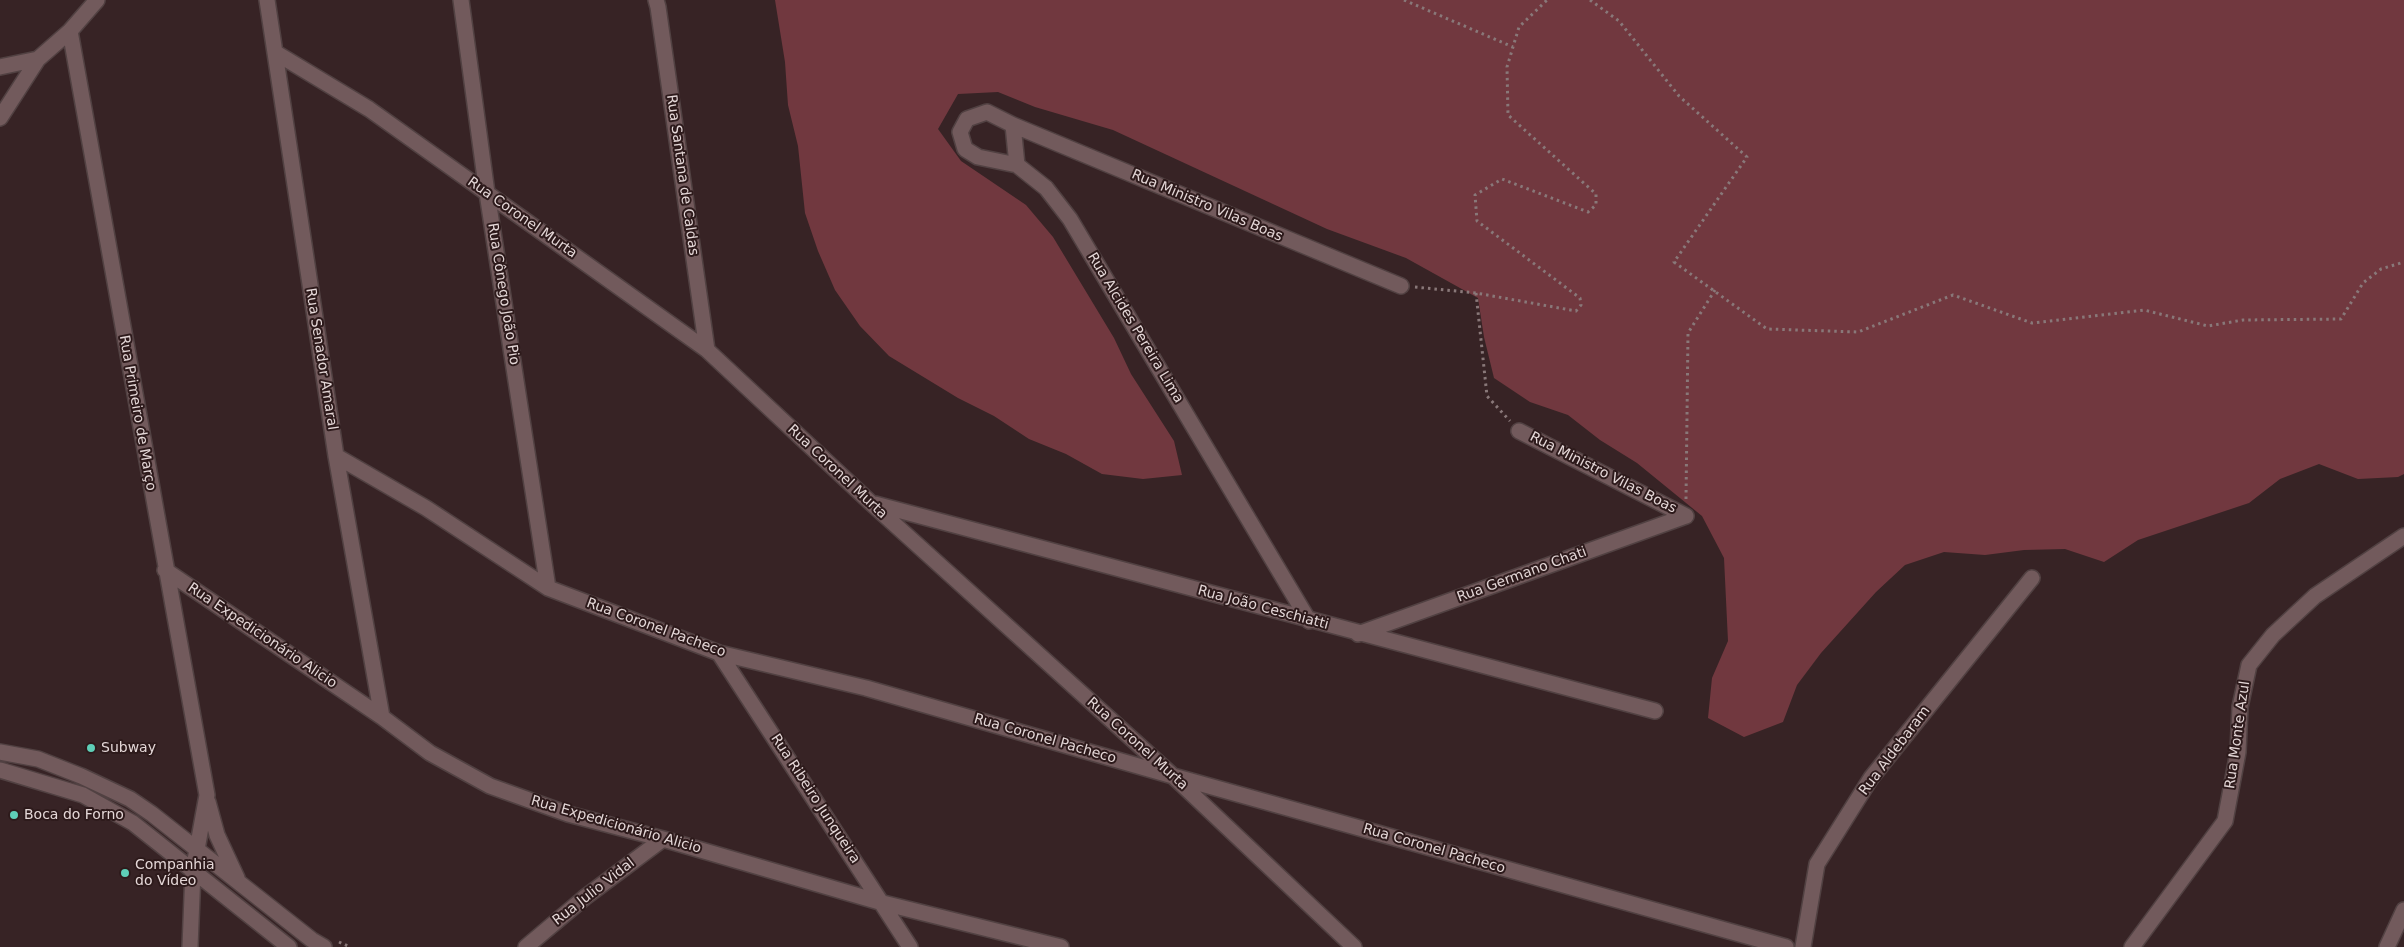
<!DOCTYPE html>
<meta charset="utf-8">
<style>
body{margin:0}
canvas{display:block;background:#372325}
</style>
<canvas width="2404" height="947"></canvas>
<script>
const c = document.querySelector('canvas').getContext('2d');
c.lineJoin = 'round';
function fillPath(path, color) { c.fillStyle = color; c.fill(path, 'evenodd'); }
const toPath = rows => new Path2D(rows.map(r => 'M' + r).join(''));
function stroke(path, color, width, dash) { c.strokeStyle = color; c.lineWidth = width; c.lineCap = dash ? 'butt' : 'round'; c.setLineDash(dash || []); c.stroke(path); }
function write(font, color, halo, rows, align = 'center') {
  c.font = font + ' "DejaVu Sans",sans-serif'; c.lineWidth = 4; c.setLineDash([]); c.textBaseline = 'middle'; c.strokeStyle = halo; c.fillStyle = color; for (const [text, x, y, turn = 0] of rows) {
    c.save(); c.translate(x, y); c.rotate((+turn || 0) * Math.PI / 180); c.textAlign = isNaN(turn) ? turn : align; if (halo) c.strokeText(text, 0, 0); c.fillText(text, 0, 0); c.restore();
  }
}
fillPath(toPath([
 [775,0,2404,0,2404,474,2398,477,2358,479,2319,464,2280,479,2249,503,2138,540,2104,562,2065,549,2024,550,1985,555,1944,552,1905,565,1876,592,1821,653,1797,685,1783,722,1744,737,1708,718,1712,678,1728,641,1724,558,1702,516,1637,463,1600,440,1568,415,1530,402,1494,378,1484,337,1478,298,1406,258,1327,229,1113,130,1035,107,998,92,958,94,938,129,961,161,1026,205,1053,237,1114,338,1131,374,1174,441,1182,475,1143,479,1102,474,1066,454,1029,439,994,416,958,398,889,356,860,326,835,290,818,251,805,213,798,146,788,105,785,62]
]), '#71383f');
const minor = toPath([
 [267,0,336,456,382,717],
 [461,0,487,193,548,588],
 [656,0,658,7,707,350],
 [70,31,207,795,193,871,190,947],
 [276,53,369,109,707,350,871,503,1173,776,1354,947],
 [0,67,38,59,70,31,97,0],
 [0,118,38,59],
 [1013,125,1017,165],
 [1519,431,1686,516],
 [336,456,426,508,548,588,719,653,866,688,1173,776,1786,947],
 [875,504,1655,711],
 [165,570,382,717,430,753,490,786,568,814,663,839,883,903,1061,947],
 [1309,621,1070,219,1046,188,1017,165,978,157,965,149,960,132,967,119,987,112,1013,125,1401,286],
 [1358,634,1686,516],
 [719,653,910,947],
 [0,752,38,759,81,776,130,799,152,814,312,940,324,947],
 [0,770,83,795,133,823,289,947],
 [208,802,217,835,237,878],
 [526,947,584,898,663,839],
 [1803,947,1817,864,1871,778,2032,578],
 [2132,947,2225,821,2238,752,2240,707,2249,665,2273,635,2315,596,2404,536],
 [2387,947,2404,910]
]);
stroke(minor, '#514142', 18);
stroke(toPath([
 [1404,0,1513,47],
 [1590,0,1619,21,1679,96,1747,157,1674,262,1767,329,1858,332,1953,295,2032,323,2144,310,2208,326,2243,320,2341,319,2363,283,2381,269,2404,262],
 [1415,287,1476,293,1576,311,1581,305,1580,298,1477,221,1475,195,1502,179,1588,212,1596,205,1596,194,1508,115,1507,67,1519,27,1547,0],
 [1476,293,1487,396,1510,421],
 [1686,499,1688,333,1715,290],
 [339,942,350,947]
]), '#897879', 3, [2.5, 4]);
stroke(minor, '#725a5c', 15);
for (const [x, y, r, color] of [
 [91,748,5,"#5eceb7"],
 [14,815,5,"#5eceb7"],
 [125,873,5,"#5eceb7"]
]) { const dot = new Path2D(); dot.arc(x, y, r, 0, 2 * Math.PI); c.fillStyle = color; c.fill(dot); stroke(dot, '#2d1a1b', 2); }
write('14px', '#e4d7d7', '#2d1a1b', [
 ["Rua Santana de Caldas",682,175,82],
 ["Rua Ministro Vilas Boas",1207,206,23],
 ["Rua Coronel Murta",522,218,35],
 ["Rua Cônego João Pio",503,294,81],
 ["Rua Alcides Pereira Lima",1135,328,59],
 ["Rua Senador Amaral",321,359,81],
 ["Rua Primeiro de Março",137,413,80],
 ["Rua Coronel Murta",837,472,43],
 ["Rua Ministro Vilas Boas",1603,473,27],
 ["Rua Germano Chati",1522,575,-20],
 ["Rua João Ceschiatti",1263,608,15],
 ["Rua Coronel Pacheco",656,628,20],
 ["Rua Expedicionário Alicio",262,636,34],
 ["Rua Monte Azul",2238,735,-82],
 ["Rua Coronel Pacheco",1045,739,16],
 ["Rua Coronel Murta",1137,744,42],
 ["Rua Aldebaram",1895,751,-53],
 ["Rua Ribeiro Junqueira",815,799,57],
 ["Rua Expedicionário Alicio",616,825,16],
 ["Rua Coronel Pacheco",1434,849,16],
 ["Rua Julio Vidal",594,892,-38]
]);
write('14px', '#e4d7d7', '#2d1a1b', [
 ["Subway",101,748],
 ["Boca do Forno",24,815],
 ["Companhia",135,865],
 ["do Vídeo",135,881]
], 'left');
</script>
